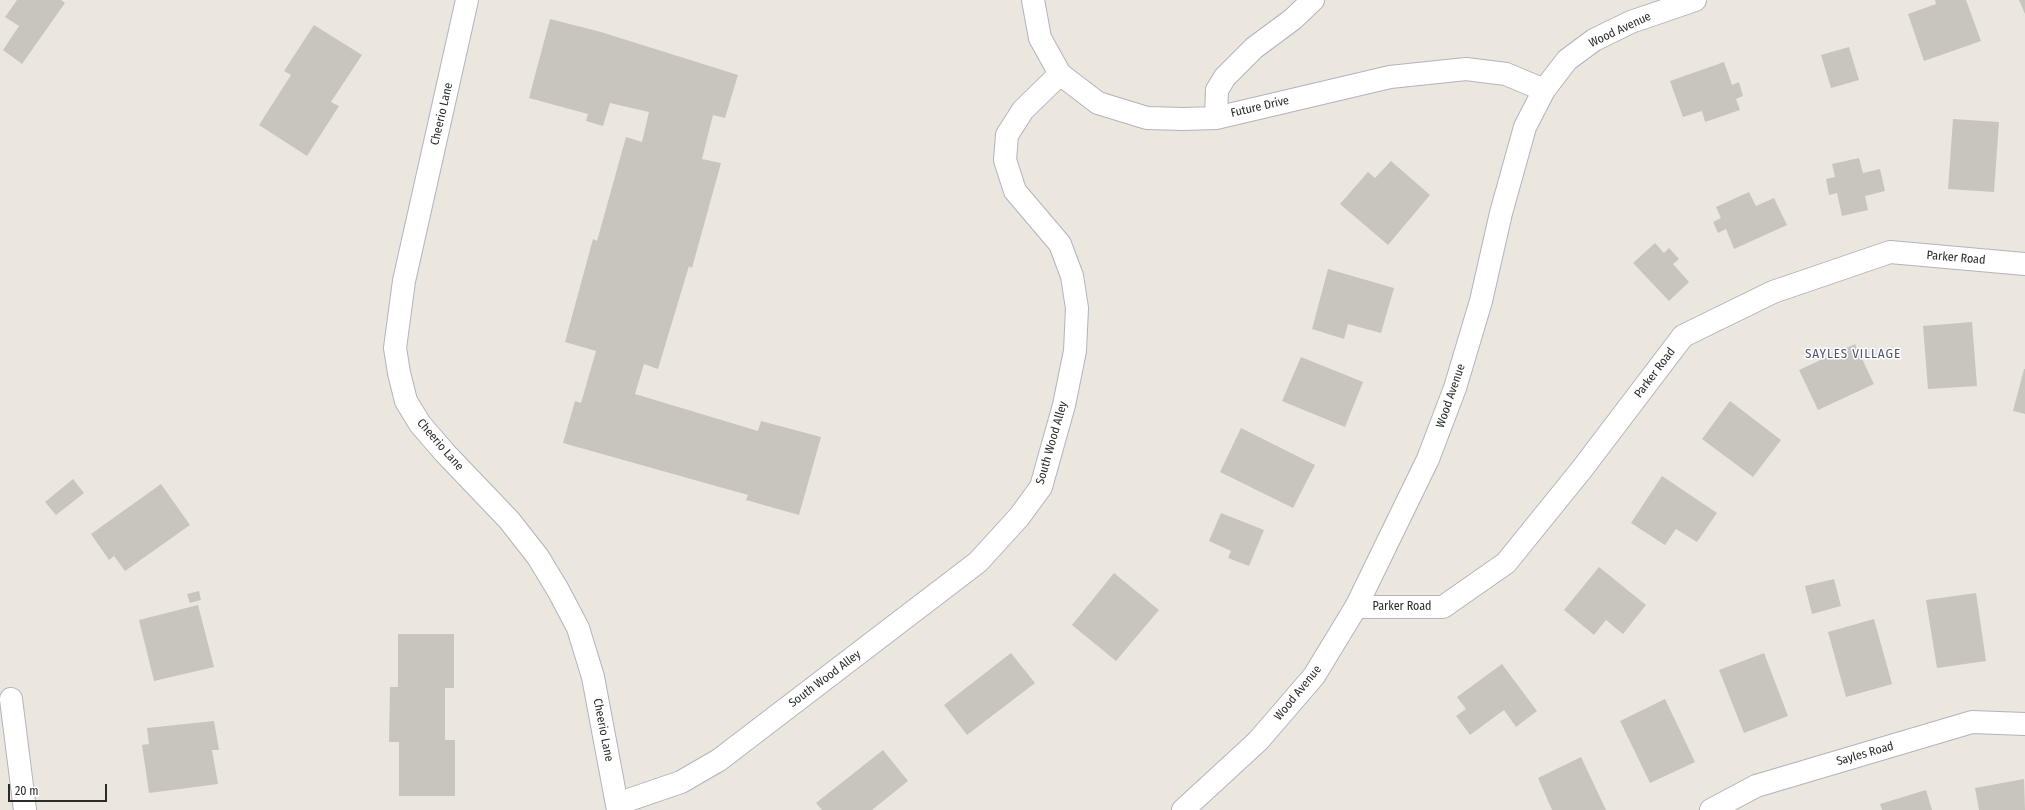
<!DOCTYPE html>
<style>
body{margin:0}
#map{position:relative;width:2025px;height:810px;overflow:hidden;background:#ebe7de;font-family:"Fira Sans Condensed",sans-serif}
canvas{display:block}
.scale{position:absolute;left:8px;top:784px;width:99px;height:18px;box-sizing:border-box;border:2px solid #2b2b2b;border-top:0;padding-left:5px;font-size:12px;line-height:14px;white-space:nowrap;color:#2b2b2b;-webkit-text-stroke:3px #fff;paint-order:stroke}
</style>
<div id="map">
<canvas width="2025" height="810"></canvas>
<div class="scale">20 m</div>
</div>
<script>
const c = document.querySelector('canvas').getContext('2d');
c.lineJoin = 'round';
function fillPath(path, color) { c.fillStyle = color; c.fill(path, 'evenodd'); }
const toPath = rows => new Path2D(rows.map(r => 'M' + r).join(''));
function stroke(path, color, width, dash) { c.strokeStyle = color; c.lineWidth = width; c.lineCap = dash ? 'butt' : 'round'; c.setLineDash(dash || []); c.stroke(path); }
function write(font, color, halo, rows, align = 'center') {
  c.font = font + ' "Fira Sans Condensed",sans-serif'; c.lineWidth = 3; c.setLineDash([]); c.textBaseline = 'middle'; c.strokeStyle = halo; c.fillStyle = color; for (const [text, x, y, turn = 0] of rows) {
    c.save(); c.translate(x, y); c.rotate((+turn || 0) * Math.PI / 180); c.textAlign = isNaN(turn) ? turn : align; if (halo) c.strokeText(text, 0, 0); c.fillText(text, 0, 0); c.restore();
  }
}
fillPath(toPath([
 [17,0,61,0,65,3,22,64,3,50,19,26,5,17],
 [1935,0,1966,0,1981,41,1924,61,1908,14,1936,4],
 [2019,0,2025,0,2025,14],
 [550,19,601,32,738,75,725,118,713,115,702,159,721,163,692,268,689,266,658,369,644,364,635,394,758,431,761,421,821,437,799,515,746,500,748,495,563,443,575,401,581,403,596,351,565,342,593,239,597,241,626,137,642,142,649,112,610,103,603,126,586,121,588,114,529,98],
 [314,25,362,55,331,102,339,106,307,156,259,125,291,75,284,71],
 [1849,47,1859,80,1831,88,1821,55],
 [1724,62,1732,85,1739,82,1743,96,1736,99,1740,110,1705,122,1702,111,1683,117,1670,81],
 [1953,119,1999,122,1994,192,1948,189],
 [1859,158,1863,173,1880,169,1885,191,1865,196,1868,210,1842,216,1837,193,1829,195,1826,179,1835,177,1832,164],
 [1391,161,1430,195,1388,245,1340,204,1368,172,1375,178],
 [1749,192,1756,206,1774,198,1787,225,1734,249,1726,229,1718,233,1713,222,1721,218,1716,207],
 [1655,243,1664,253,1669,248,1679,259,1673,264,1689,282,1669,301,1633,263],
 [1328,269,1394,288,1381,333,1348,324,1344,339,1312,329],
 [1972,322,1977,386,1928,389,1923,326],
 [1855,344,1874,384,1818,410,1799,370],
 [1301,357,1363,382,1345,427,1282,401],
 [2024,369,2025,369,2025,414,2013,411],
 [1730,401,1781,440,1753,477,1702,439],
 [1241,428,1315,465,1293,508,1220,472],
 [1662,476,1717,513,1697,542,1676,529,1665,545,1631,523],
 [73,479,84,493,56,515,45,502],
 [161,484,190,525,125,571,114,556,109,560,91,534],
 [1221,513,1264,530,1249,566,1228,558,1231,551,1209,541],
 [1599,567,1646,605,1623,634,1606,620,1594,635,1564,610],
 [1114,573,1159,610,1116,661,1072,625],
 [1834,579,1841,606,1812,614,1805,586],
 [199,591,201,600,190,603,187,594],
 [1976,593,1986,661,1937,668,1926,600],
 [198,605,214,667,154,681,139,620],
 [1874,619,1892,684,1846,697,1828,632],
 [398,634,454,634,454,688,445,688,445,740,455,740,455,796,399,796,399,742,389,742,390,687,398,687],
 [1011,653,1035,683,967,735,944,705],
 [1764,653,1788,716,1744,733,1719,670],
 [1502,664,1537,711,1516,727,1504,710,1470,735,1456,716,1466,709,1457,697],
 [1665,699,1695,762,1650,783,1620,721],
 [214,721,219,750,212,750,218,784,149,793,142,745,149,744,147,728],
 [883,750,908,781,872,810,822,810,816,803],
 [1581,757,1606,810,1552,810,1538,778],
 [2024,779,2025,810,1979,810,1975,788],
 [1926,790,1932,810,1882,810,1880,804]
]), '#c7c5bd');
const street = toPath([
 [467,0,404,281,395,348,399,373,406,401,420,424,445,453,509,520,538,557,558,590,578,628,593,677,618,810],
 [1033,0,1040,38,1060,74,1098,103,1147,118,1183,119,1216,118,1390,77,1466,69,1506,74,1544,90],
 [1216,118,1217,90,1225,77,1254,48,1293,19,1313,0],
 [1356,607,1443,607,1506,563,1582,469,1683,336,1773,292,1890,252,2025,264],
 [11,699,25,810],
 [617,804,681,782,719,760,978,562,1019,517,1041,487,1064,405,1075,351,1077,308,1072,276,1060,244,1015,191,1005,160,1007,135,1023,110,1060,74],
 [1711,810,1756,786,1972,722,2025,724]
]);
const secondary = toPath([
 [1183,810,1258,741,1314,676,1356,607,1428,459,1455,388,1481,301,1501,213,1525,127,1544,90,1567,60,1594,40,1631,22,1695,0]
]);
stroke(street, '#b2b3bd', 24);
stroke(secondary, '#b2b3bd', 24);
stroke(street, '#fff', 22);
stroke(secondary, '#fff', 22);
write('12px', '#2b2b2b', '#fff', [
 ["Wood Avenue",1620,30,-25],
 ["Future Drive",1260,107,-13],
 ["Cheerio Lane",442,114,-77],
 ["Parker Road",1956,258,5],
 ["Parker Road",1655,373,-53],
 ["Wood Avenue",1451,396,-71],
 ["South Wood Alley",1052,443,-74],
 ["Cheerio Lane",440,445,49],
 ["Parker Road",1402,607],
 ["South Wood Alley",825,679,-37],
 ["Wood Avenue",1298,693,-51],
 ["Cheerio Lane",603,730,79],
 ["Sayles Road",1865,754,-16]
]);
c.letterSpacing = '1px';
write('13px', '#505276', '#fff', [
 ["SAYLES VILLAGE",1853,354]
]);
c.letterSpacing = '0px';
</script>
